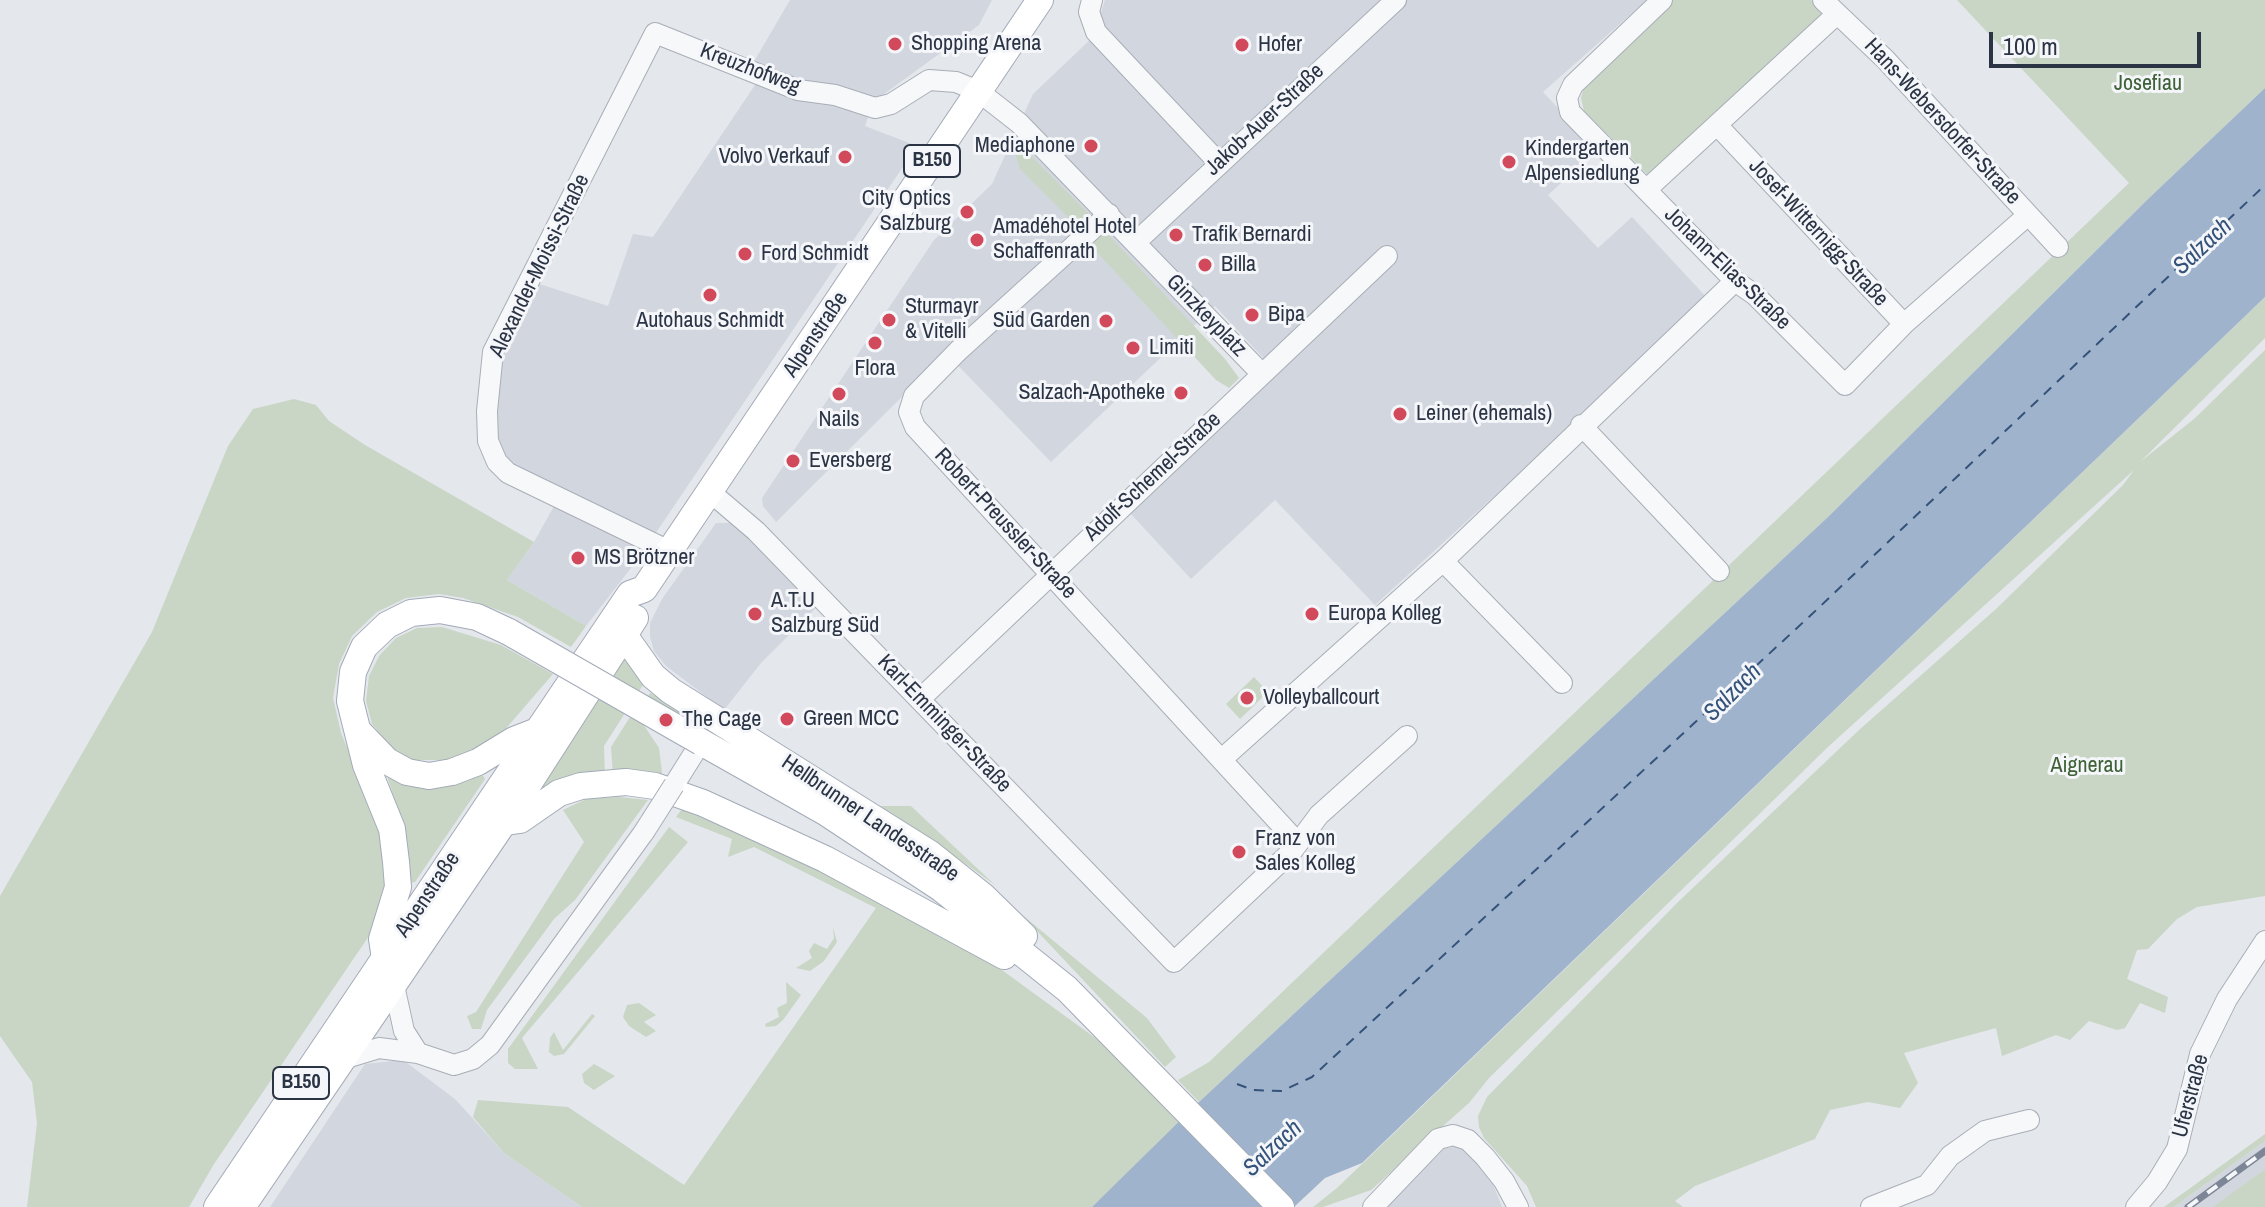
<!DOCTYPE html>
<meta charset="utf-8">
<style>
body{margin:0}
#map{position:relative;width:2265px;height:1207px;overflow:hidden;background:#e4e7ec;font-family:"Archivo Narrow",sans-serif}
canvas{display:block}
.scale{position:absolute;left:1989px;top:32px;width:212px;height:36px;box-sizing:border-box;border:4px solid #2b3445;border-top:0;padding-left:10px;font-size:24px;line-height:28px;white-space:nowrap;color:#2b3445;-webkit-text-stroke:6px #f4f6f9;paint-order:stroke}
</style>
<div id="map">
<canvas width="2265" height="1207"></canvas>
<div class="scale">100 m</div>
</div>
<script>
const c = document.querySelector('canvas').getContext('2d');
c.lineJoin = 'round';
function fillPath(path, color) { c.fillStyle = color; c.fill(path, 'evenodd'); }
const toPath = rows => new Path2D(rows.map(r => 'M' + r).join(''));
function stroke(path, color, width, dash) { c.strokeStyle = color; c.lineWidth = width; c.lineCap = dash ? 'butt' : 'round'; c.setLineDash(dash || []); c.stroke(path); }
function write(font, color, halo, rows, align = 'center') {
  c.font = font + ' "Archivo Narrow",sans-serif'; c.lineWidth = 6; c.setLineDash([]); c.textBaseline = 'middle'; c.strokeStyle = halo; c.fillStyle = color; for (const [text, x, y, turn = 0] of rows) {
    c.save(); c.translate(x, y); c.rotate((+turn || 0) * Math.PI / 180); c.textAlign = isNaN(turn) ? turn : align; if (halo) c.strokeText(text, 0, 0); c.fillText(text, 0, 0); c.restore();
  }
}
fillPath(toPath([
 [790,0,992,0,979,25,873,102,865,126,917,146,641,555,586,626,507,580,534,542,563,490,510,464,496,444,496,388,510,336,533,282,608,306,633,234,653,237,755,85,752,65],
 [1105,0,1647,0,1543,92,1597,150,1548,195,1598,248,1632,217,1709,300,1375,605,1275,500,1191,579,1118,500,1268,363,1215,306,1051,462,946,353,776,522,763,506,762,498,934,240,992,184,1033,94,1093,37],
 [716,523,733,523,817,607,761,663,724,710,666,666,654,651,650,637,650,623,662,599],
 [403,1060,455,1099,504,1153,582,1207,270,1207,365,1064],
 [2265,1141,2265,1169,2214,1207,2174,1207],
 [1460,1146,1489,1174,1502,1207,1384,1207,1436,1150]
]), '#d2d6de');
fillPath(toPath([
 [1672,0,1811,0,1821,9,1821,19,1651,178,1584,111,1581,98,1585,82],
 [1957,0,2265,0,2265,88,2148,199,1828,517,1199,1102,1178,1080,1209,1062,2129,183],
 [1020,145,1094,219,1085,225,1072,221,1020,169,1016,156],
 [1103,229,1225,359,1239,378,1229,388,1216,380,1092,247,1093,238],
 [2265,297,2265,338,2140,462,2194,419,2265,350,2265,896,2197,907,2177,919,2148,949,2137,950,2127,979,2168,997,2165,1013,2140,1003,2125,1028,2117,1030,2089,1021,2070,1040,2056,1035,2002,1056,1996,1028,1904,1053,1918,1083,1900,1108,1868,1102,1830,1110,1815,1139,1695,1186,1675,1201,1683,1207,1536,1207,1527,1186,1484,1138,1479,1127,1478,1116,1487,1097,1677,903,1859,730,1996,609,2123,485,2134,470,1829,746,1489,1078,1469,1103,1371,1190,1323,1207,1313,1207,1337,1188],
 [294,399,316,405,329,421,365,445,534,542,507,580,586,626,571,647,518,617,463,598,439,594,406,598,377,612,352,636,339,664,333,698,341,733,382,833,386,864,382,908,369,936,214,1164,189,1207,27,1207,37,1123,32,1082,0,1036,0,896,152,632,228,446,253,409],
 [442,627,501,645,553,674,502,733,471,752,448,760,410,760,394,751,372,724,366,701,369,676,379,656,396,638,417,628],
 [622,654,648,677,604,746,605,777,533,802],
 [1254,677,1268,692,1240,719,1226,704],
 [650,693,698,720,683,746,643,724,659,748,662,772,659,781,613,775,611,747,630,717,635,719],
 [385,770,480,771,485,779,415,882,410,883,407,838],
 [619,797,648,800,575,900,554,919,487,1010,481,1029,472,1029,467,1016,476,1012,584,842,563,810,586,799],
 [875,806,911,806,995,885,938,844],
 [682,809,806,863,995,965,1098,1040,1181,1123,1092,1207,582,1207,504,1153,473,1117,478,1100,568,1107,684,1185,876,908,754,847,728,857,732,839,676,817],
 [669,827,688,842,522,1038,538,1069,515,1069,508,1063,508,1049],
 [1021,914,1147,1018,1176,1057,1165,1067],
 [833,927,837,942,824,961,810,971,796,968,812,958,809,951,814,943,827,949,834,938],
 [786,982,801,995,783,1020,776,1026,766,1027,765,1024,779,1017,777,1008,787,1003],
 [639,1003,656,1015,644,1022,656,1031,646,1037,629,1026,623,1017,627,1005],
 [592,1014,595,1016,564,1054,554,1056,549,1052,550,1038,554,1032,563,1050],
 [594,1064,615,1076,594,1090,584,1083,582,1074],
 [2265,1134,2265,1141,2174,1207,2164,1207],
 [2265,1169,2265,1207,2213,1207,2224,1199]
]), '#c9d6c5');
fillPath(toPath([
 [2265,88,2265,297,1362,1163,1325,1178,1294,1207,1092,1207,1199,1102,1828,517,2148,199]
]), '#9fb4cc');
stroke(toPath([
 [1237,1084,1253,1090,1282,1091,1312,1077,1811,615,2265,185]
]), '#34527a', 2, [10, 8]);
const minor = toPath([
 [1092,0,1089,12,1096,32,1219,163],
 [1662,0,1573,85,1567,98,1570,112,1735,281,1755,295,1845,385,1904,324,2028,215],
 [1823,0,1885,59,2058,247],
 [1717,125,1904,324],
 [1646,190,1837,14],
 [1109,214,958,351,914,396,909,412,915,427,1297,842],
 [1136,242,1396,0],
 [1581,425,1719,571],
 [709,491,756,531,1174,962,1293,850,1319,815,1407,736],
 [669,551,508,473,497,462,488,441,487,411,493,352,655,33,798,90,835,95,875,108,891,104,929,80,956,82,978,91,1019,123,1262,374],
 [1443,561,1562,683],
 [920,699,1387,256],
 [1222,759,1443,561,1735,281],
 [674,785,701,742],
 [393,981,404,1031,418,1053],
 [343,1059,379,1048,418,1053,454,1065,473,1059,490,1045,644,832],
 [1373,1207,1438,1139,1453,1135,1468,1140,1485,1157,1504,1181,1518,1207],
 [1871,1207,1927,1185,1950,1156,1985,1131,2029,1120],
 [2136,1207,2157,1182,2177,1149,2200,1054,2227,999,2265,941]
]);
const major = toPath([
 [624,635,653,676,671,691,929,853,984,897,1024,936],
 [359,732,387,761,407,772,429,776,452,772,478,762,514,740,537,731],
 [701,742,825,812,942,889,1067,989,1281,1207],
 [506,822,520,820,559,793,581,786,626,782,655,786,703,803,825,859,1004,956],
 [384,952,382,939,398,887,396,862,392,829,366,765,350,701,353,672,364,647,387,625,411,613,440,610,477,617,509,632],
 [217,1207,630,594,644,589,1040,0],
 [242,1207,504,822,635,618]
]);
stroke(minor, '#a9aeb7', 22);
stroke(major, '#a3abb8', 28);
stroke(minor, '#f7f8fa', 20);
stroke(major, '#fff', 26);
const rail = toPath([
 [2188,1207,2265,1151]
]);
stroke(rail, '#7d8696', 7);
stroke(rail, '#f4f6f9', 4, [12]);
const minorBridge = toPath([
 [644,832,674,785]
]);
const majorBridge = toPath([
 [509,632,701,742]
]);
stroke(minorBridge, '#a9aeb7', 22, []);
stroke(majorBridge, '#a3abb8', 28, []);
stroke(minorBridge, '#f7f8fa', 20);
stroke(majorBridge, '#fff', 26);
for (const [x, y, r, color] of [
 [895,44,8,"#d1495b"],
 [1242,45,8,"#d1495b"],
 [1091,146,8,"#d1495b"],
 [845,157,8,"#d1495b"],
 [1509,162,8,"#d1495b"],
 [967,212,8,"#d1495b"],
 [1176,235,8,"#d1495b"],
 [977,240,8,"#d1495b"],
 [745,254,8,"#d1495b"],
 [1205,265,8,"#d1495b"],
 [710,295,8,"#d1495b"],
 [1252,315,8,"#d1495b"],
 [889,320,8,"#d1495b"],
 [1106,321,8,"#d1495b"],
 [875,343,8,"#d1495b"],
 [1133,348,8,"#d1495b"],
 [1181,393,8,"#d1495b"],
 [839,394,8,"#d1495b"],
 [1400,414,8,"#d1495b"],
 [793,461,8,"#d1495b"],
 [578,558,8,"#d1495b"],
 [755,614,8,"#d1495b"],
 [1312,614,8,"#d1495b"],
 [1247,698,8,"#d1495b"],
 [787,719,8,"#d1495b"],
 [666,720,8,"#d1495b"],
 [1239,852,8,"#d1495b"]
]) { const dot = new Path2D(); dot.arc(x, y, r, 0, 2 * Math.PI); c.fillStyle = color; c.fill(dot); stroke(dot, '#f4f6f9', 3); }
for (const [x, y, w] of [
 [932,161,56],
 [301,1083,56]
]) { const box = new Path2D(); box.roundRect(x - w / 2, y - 16, w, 32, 6); c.fillStyle = '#f4f6f9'; c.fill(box); stroke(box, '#2b3445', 2); }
write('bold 20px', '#2b3445', null, [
 ["B150",932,161],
 ["B150",301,1083]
]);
write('22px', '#2b3445', '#f4f6f9', [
 ["Shopping Arena",911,44],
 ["Hofer",1258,45],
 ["Mediaphone",1075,146,"right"],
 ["Kindergarten",1525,149],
 ["Alpensiedlung",1525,174],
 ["Volvo Verkauf",829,157,"right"],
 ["City Optics",951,199,"right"],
 ["Salzburg",951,224,"right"],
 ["Amadéhotel Hotel",993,227],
 ["Schaffenrath",993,252],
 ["Trafik Bernardi",1192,235],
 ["Ford Schmidt",761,254],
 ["Billa",1221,265],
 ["Sturmayr",905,307],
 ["& Vitelli",905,332],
 ["Bipa",1268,315],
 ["Autohaus Schmidt",710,321,"center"],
 ["Süd Garden",1090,321,"right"],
 ["Limiti",1149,348],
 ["Flora",875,369,"center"],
 ["Salzach-Apotheke",1165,393,"right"],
 ["Leiner (ehemals)",1416,414],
 ["Nails",839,420,"center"],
 ["Eversberg",809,461],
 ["MS Brötzner",594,558],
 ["A.T.U",771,601],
 ["Salzburg Süd",771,626],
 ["Europa Kolleg",1328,614],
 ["Volleyballcourt",1263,698],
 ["Green MCC",803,719],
 ["The Cage",682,720],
 ["Franz von",1255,839],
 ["Sales Kolleg",1255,864]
], 'left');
write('22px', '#2b3445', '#f4f6f9', [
 ["Kreuzhofweg",750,69,21],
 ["Jakob-Auer-Straße",1265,120,-43],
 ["Hans-Webersdorfer-Straße",1942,122,47],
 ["Josef-Witternigg-Straße",1818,233,47],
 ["Alexander-Moissi-Straße",540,266,-64],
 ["Johann-Elias-Straße",1727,269,44],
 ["Ginzkeyplatz",1206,316,46],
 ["Alpenstraße",816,335,-56],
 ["Adolf-Schemel-Straße",1153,477,-43],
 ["Robert-Preussler-Straße",1005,524,47],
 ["Karl-Emminger-Straße",944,724,46],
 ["Hellbrunner Landesstraße",870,819,34],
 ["Alpenstraße",428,895,-56],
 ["Uferstraße",2191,1096,-75]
]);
write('22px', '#3f6138', '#f4f6f9', [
 ["Josefiau",2148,84],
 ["Aignerau",2087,766]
]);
write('italic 24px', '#34527a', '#f4f6f9', [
 ["Salzach",2203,247,-43],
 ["Salzach",1733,693,-45],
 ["Salzach",1273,1149,-43]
]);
</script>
